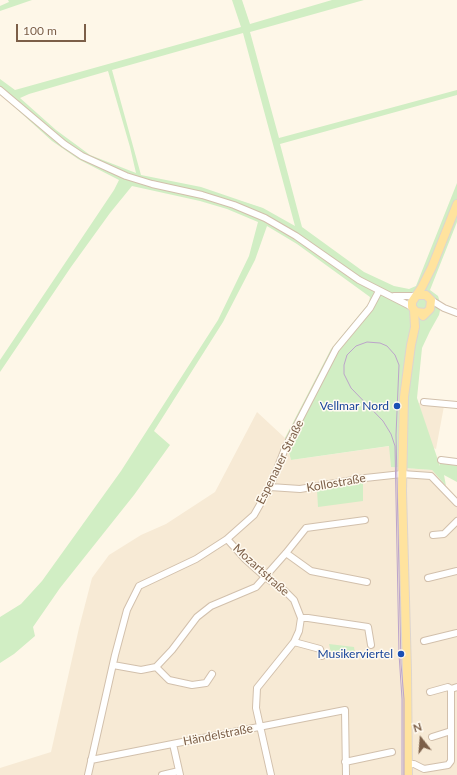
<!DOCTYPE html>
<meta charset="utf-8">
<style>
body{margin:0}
#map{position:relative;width:457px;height:775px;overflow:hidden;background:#fef7e8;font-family:Lato,sans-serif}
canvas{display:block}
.north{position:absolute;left:401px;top:719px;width:40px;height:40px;-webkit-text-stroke:3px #fffaf0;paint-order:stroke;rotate:343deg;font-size:11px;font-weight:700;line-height:16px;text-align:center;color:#7c5f48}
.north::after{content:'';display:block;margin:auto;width:14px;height:18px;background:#7c5f48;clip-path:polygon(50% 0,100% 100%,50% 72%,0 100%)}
.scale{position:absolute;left:16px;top:24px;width:70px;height:18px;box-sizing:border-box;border:2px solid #7c5f48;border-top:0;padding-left:5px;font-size:12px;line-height:14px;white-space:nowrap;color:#7c5f48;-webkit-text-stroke:3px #fffaf0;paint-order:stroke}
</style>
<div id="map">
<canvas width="457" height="775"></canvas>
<div class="north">N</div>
<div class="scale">100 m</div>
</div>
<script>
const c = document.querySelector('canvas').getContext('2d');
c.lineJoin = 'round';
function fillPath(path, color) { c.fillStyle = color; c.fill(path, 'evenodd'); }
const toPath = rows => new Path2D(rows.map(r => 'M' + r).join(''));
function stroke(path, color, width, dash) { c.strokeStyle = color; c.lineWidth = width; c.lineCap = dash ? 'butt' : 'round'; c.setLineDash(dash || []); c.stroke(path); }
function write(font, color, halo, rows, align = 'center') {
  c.font = font + ' Lato,sans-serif'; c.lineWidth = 3; c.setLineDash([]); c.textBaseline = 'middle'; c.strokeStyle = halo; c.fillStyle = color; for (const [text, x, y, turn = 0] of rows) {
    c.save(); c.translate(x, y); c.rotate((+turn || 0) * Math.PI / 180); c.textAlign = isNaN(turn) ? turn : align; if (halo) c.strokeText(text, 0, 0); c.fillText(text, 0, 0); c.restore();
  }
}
fillPath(toPath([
 [418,403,444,406,436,449,433,448],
 [257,412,285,438,291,460,390,446,391,467,432,470,457,498,457,775,0,775,0,768,51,752,79,628,92,578,109,555,141,535,166,524,215,492]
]), '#f7ead5');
fillPath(toPath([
 [8,0,32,0,0,11,0,6,9,2],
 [232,0,242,0,250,24,332,0,364,0,250,32,279,138,457,90,457,95,280,144,302,227,364,272,394,286,409,289,416,286,457,183,457,222,430,290,438,296,441,306,439,315,430,331,422,348,417,398,440,466,440,463,457,465,457,482,444,475,446,486,432,470,391,467,389,446,291,460,285,438,331,349,369,303,370,297,297,244,267,226,255,260,223,322,154,431,170,445,134,495,60,588,33,627,35,636,14,654,0,663,0,617,21,604,42,581,121,471,218,320,249,256,258,222,227,209,200,201,132,186,110,213,71,267,0,372,0,360,114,190,119,180,78,159,52,141,0,94,0,79,15,90,241,27],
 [243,33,295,226,263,208,242,201,201,187,141,175,112,70],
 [108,71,130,147,136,173,90,155,56,130,20,98,29,94],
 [363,482,363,501,318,507,317,490],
 [329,644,354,647,355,653,332,657]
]), '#d1eec4');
const minor = toPath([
 [0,90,64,144,82,156,126,176,152,184,202,195,234,205,265,218,296,236,359,280,412,307],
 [394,296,415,296],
 [431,300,444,308,457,313],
 [424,402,457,405],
 [441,460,457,462],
 [270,487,300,489,365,478,402,474,431,476,457,503],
 [433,535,444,534,457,521],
 [227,539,245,559,265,577,285,591,294,600,301,618,299,631,294,642,257,688,256,708,271,775],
 [286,553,311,571,367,582],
 [428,578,457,571],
 [301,618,308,618,368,627,371,645],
 [424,641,457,633],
 [294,642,320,649,322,656],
 [113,665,141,670,156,667,172,650,197,617,211,606,256,587,286,553,306,528,365,520],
 [156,667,169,680,192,685,206,683,212,674],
 [430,692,448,687,451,689],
 [432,737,451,731],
 [173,744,180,775],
 [91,760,345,710,346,775],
 [345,762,392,752],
 [408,764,414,764,424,769,448,765,451,761,451,689,457,687],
 [88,775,115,655,127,610,139,586,196,559,227,539,254,515,270,487,286,446,336,349,370,308,379,291],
 [162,775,179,771]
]);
const major = toPath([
 [417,295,426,295,431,300,430,309,423,316],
 [425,313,416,312,412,307,412,302,422,287,432,267,457,204],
 [408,775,407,671,402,491,404,397,411,345,415,327,414,310]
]);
stroke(minor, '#d2c0ac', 8);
stroke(major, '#ddd5cf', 10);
stroke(minor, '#fff', 6);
stroke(major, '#ffe39e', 8);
stroke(toPath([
 [402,775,402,699,399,654,395,446,391,434,383,421,351,388,344,374,344,365,347,355,356,346,367,342,380,343,387,346,395,355,399,365,396,435,401,664,404,699,404,775]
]), '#bca4ca', 1);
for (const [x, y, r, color] of [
 [397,406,4,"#1a4fb4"],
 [401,654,4,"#1a4fb4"]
]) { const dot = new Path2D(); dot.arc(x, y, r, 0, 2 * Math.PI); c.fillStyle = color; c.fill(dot); stroke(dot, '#fffaf0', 1.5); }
write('12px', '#164399', '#fffaf0', [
 ["Vellmar Nord",389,406],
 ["Musikerviertel",393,654]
], 'right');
write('12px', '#7c5f48', '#fffaf0', [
 ["Espenauer Straße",280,462,-64],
 ["Kollostraße",336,483,-10],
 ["Mozartstraße",261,570,42],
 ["Händelstraße",218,735,-11]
]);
</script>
